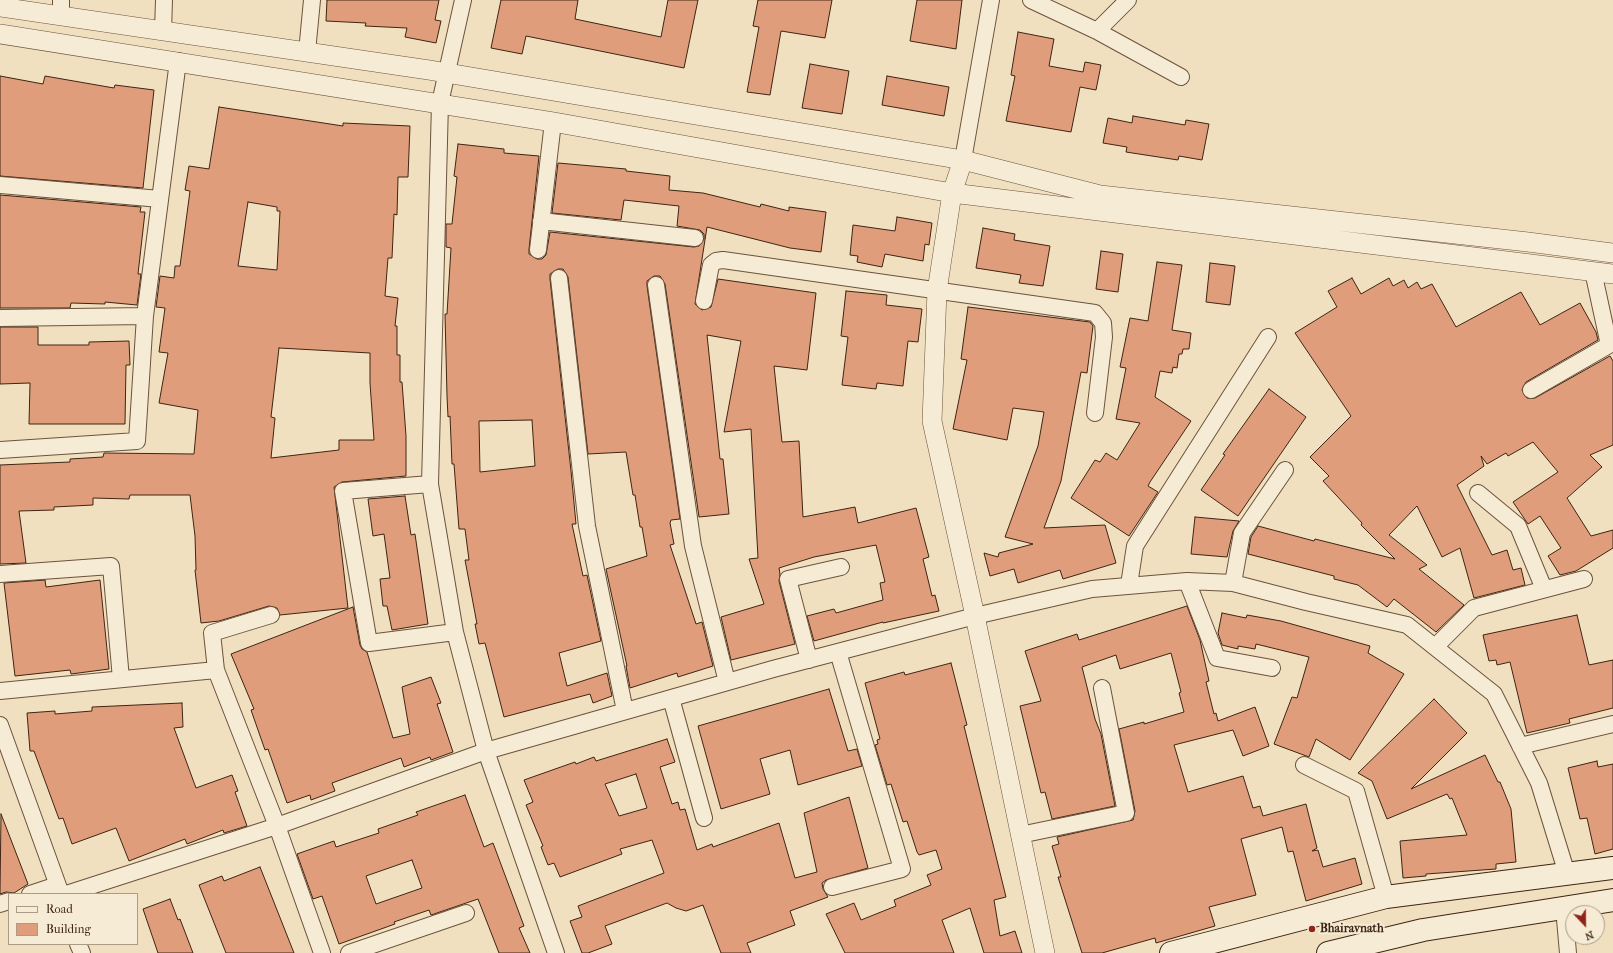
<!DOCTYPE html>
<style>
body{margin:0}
#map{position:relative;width:1613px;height:953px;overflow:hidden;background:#f1e0bf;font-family:"IM FELL French Canon",serif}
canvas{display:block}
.legend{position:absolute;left:8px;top:893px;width:130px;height:52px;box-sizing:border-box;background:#f6ebd5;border:1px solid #ac9b87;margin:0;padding:5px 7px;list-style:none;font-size:12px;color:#3e2412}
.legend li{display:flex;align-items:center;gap:8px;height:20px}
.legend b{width:20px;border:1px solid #ac9b87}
.north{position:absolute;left:1565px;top:905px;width:40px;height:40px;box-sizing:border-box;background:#f6ebd5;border:1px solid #ac9b87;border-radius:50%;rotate:158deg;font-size:11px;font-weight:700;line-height:16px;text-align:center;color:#3e2412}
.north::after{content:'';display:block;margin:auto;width:14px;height:18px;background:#8f2418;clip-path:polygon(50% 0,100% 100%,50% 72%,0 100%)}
</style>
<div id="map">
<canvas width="1613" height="953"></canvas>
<ul class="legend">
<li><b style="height:5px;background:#f6ebd5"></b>Road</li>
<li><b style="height:11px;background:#e09d7b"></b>Building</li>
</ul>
<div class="north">N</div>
</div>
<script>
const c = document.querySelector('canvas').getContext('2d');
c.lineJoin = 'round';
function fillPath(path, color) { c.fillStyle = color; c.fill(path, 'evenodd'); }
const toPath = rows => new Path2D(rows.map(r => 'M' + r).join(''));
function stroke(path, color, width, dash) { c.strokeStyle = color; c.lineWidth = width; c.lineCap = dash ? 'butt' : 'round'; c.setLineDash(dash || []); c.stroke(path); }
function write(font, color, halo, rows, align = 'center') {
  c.font = font + ' "IM FELL French Canon",serif'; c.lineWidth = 4; c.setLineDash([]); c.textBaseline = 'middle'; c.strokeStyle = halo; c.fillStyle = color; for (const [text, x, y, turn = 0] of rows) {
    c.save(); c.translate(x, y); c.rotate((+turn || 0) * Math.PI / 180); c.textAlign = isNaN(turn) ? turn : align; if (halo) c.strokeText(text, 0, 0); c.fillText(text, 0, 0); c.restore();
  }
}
const building = toPath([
 [327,0,439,0,435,20,441,21,436,43,405,37,407,28,365,26,366,23,326,21,327,0],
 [501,0,578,0,575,19,661,37,668,0,698,0,684,68,526,36,522,54,491,48,501,0],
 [758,0,832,0,825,38,781,31,770,95,747,92,759,27,753,26,758,0],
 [917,0,962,0,956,49,910,41,917,0],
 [1018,32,1054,39,1049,66,1083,72,1085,62,1101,65,1096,90,1080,87,1071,132,1006,121,1015,76,1011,75,1018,32],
 [810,64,849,71,842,114,802,108,810,64],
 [0,76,43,84,45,76,114,88,115,85,154,90,143,188,0,176,0,76],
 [887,76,949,87,944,116,882,105,887,76],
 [219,107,343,126,343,123,410,126,408,177,398,177,397,215,394,214,392,258,388,258,385,296,398,298,395,326,397,326,397,355,400,355,400,382,402,382,406,436,406,476,342,482,334,487,348,608,280,615,277,608,269,606,219,621,201,623,195,570,196,570,195,536,190,495,130,495,129,499,93,498,93,505,54,507,54,510,19,511,26,563,0,564,0,465,70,462,70,459,103,457,104,453,194,454,198,410,159,403,168,353,159,352,165,308,156,307,160,276,174,278,175,266,180,266,190,191,185,190,189,166,209,169,219,107],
 [248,202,277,207,277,211,280,211,277,270,238,266,248,202],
 [279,348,370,353,370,383,374,440,339,440,339,450,271,458,275,418,271,417,279,348],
 [1133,116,1185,125,1186,120,1209,124,1202,160,1179,156,1178,160,1126,152,1127,147,1103,143,1108,118,1132,123,1133,116],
 [458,144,504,149,504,153,539,156,529,249,529,254,537,259,542,259,546,255,550,232,694,247,699,246,704,239,704,234,700,230,677,226,679,206,624,200,621,220,552,213,558,163,626,169,626,171,670,176,669,190,703,193,760,207,761,204,789,211,789,207,826,212,821,252,790,248,707,227,695,304,702,310,711,307,718,279,816,293,807,370,774,366,782,442,799,441,803,517,855,507,858,523,916,508,929,557,923,559,932,596,935,595,939,611,883,623,883,622,814,641,807,616,834,609,836,613,883,600,880,583,885,582,876,545,814,557,779,568,780,574,779,581,795,644,731,660,721,617,764,604,749,559,758,558,751,429,724,432,741,341,707,335,720,459,723,459,729,514,699,517,665,284,660,276,654,276,647,281,647,286,680,519,671,520,670,523,674,544,670,545,696,624,702,622,713,666,678,677,677,673,630,688,626,666,627,666,606,569,647,556,642,527,640,527,635,495,633,495,626,452,588,454,568,277,563,269,558,269,550,274,550,279,571,471,576,524,572,524,583,576,587,575,601,641,559,653,567,686,607,673,612,696,593,703,590,694,504,717,485,643,479,644,475,624,477,624,465,560,469,560,465,529,459,529,454,464,452,464,450,416,448,417,447,396,445,314,447,314,451,248,446,247,446,224,452,224,457,177,454,176,458,144],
 [532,420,535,466,480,472,479,421,532,420],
 [0,195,141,207,140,212,145,212,138,274,141,274,137,305,105,302,105,304,71,303,70,308,0,308,0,195],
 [897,217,932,223,929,245,925,244,923,261,885,254,882,267,857,262,858,256,850,255,853,225,895,231,897,217],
 [983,228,1015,234,1014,240,1050,246,1043,286,1019,283,1021,275,976,268,983,228],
 [1101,251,1123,254,1118,292,1096,289,1101,251],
 [1157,262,1182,265,1172,330,1191,333,1189,349,1183,349,1182,354,1179,354,1177,368,1173,367,1172,373,1160,371,1155,397,1191,421,1150,482,1148,486,1158,492,1129,536,1071,498,1095,460,1100,462,1106,453,1117,460,1140,423,1116,419,1126,368,1120,367,1130,318,1148,321,1157,262],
 [1210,263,1235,266,1230,305,1206,302,1210,263],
 [1352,278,1361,294,1389,278,1393,286,1404,280,1408,288,1417,282,1421,289,1432,284,1456,327,1521,292,1540,325,1580,303,1596,332,1598,340,1526,382,1522,390,1527,398,1535,398,1610,356,1613,361,1613,445,1590,455,1602,467,1567,498,1591,536,1613,530,1613,548,1576,571,1560,575,1548,556,1561,548,1540,516,1528,524,1513,502,1558,472,1533,442,1508,456,1506,453,1487,464,1481,456,1484,466,1457,485,1492,555,1507,550,1513,570,1521,568,1525,585,1474,598,1460,548,1442,557,1417,506,1389,535,1427,565,1419,569,1464,605,1436,632,1394,599,1387,607,1358,585,1334,579,1334,576,1248,554,1251,537,1258,526,1314,541,1315,539,1395,559,1361,525,1362,523,1323,481,1329,476,1310,457,1351,416,1295,333,1337,307,1328,291,1352,278],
 [846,291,887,295,886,305,922,309,918,342,908,341,903,386,877,383,876,389,842,385,848,337,841,336,846,291],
 [968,307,1090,322,1093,326,1087,373,1081,372,1061,481,1044,528,1105,525,1116,563,1063,579,1060,570,1018,583,1014,569,990,576,984,553,998,557,999,553,1033,544,1005,537,1038,446,1044,412,1013,408,1007,440,953,429,967,360,961,359,968,307],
 [0,327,38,327,38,345,89,345,89,342,129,341,130,365,126,365,125,424,29,424,30,383,0,384,0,327],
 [1269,389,1306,417,1238,516,1201,490,1225,455,1223,454,1269,389],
 [405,496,411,535,415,534,428,624,392,630,387,606,383,606,380,579,390,578,384,534,373,536,368,499,405,496],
 [1195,517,1239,521,1233,531,1227,557,1191,554,1195,517],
 [45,580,46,587,100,580,109,669,71,674,70,670,15,676,4,583,45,580],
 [1187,606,1200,640,1209,681,1206,682,1214,714,1216,713,1218,721,1255,707,1269,746,1243,756,1233,730,1174,745,1188,792,1243,776,1253,808,1260,806,1263,816,1306,804,1317,848,1312,851,1318,850,1323,867,1355,858,1362,884,1306,901,1293,851,1288,852,1282,827,1241,839,1256,895,1209,907,1215,926,1156,943,1155,938,1102,953,1082,953,1058,877,1061,877,1052,846,1059,844,1057,837,1133,820,1135,811,1119,729,1144,722,1144,724,1184,712,1179,693,1181,692,1171,653,1120,669,1116,655,1082,667,1095,719,1101,734,1115,806,1052,819,1045,792,1041,793,1020,706,1041,701,1025,651,1077,634,1079,640,1187,606],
 [353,607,360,645,362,649,367,652,393,738,410,734,402,687,431,677,441,703,437,704,453,752,431,760,430,757,404,767,401,758,332,783,335,791,311,800,310,795,287,803,268,749,265,750,251,710,254,709,231,654,353,607],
 [1222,613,1246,618,1247,615,1281,621,1370,646,1368,653,1404,674,1350,760,1316,739,1309,757,1274,744,1292,697,1297,698,1309,657,1256,644,1255,649,1238,646,1238,649,1222,645,1218,633,1222,613],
 [1577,615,1589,665,1613,660,1613,708,1569,719,1570,723,1527,733,1510,662,1497,665,1496,660,1489,661,1483,635,1577,615],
 [951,663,967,725,964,726,1006,897,994,900,1000,936,1015,931,1022,953,984,953,970,908,942,920,954,953,845,953,826,914,854,903,861,920,896,906,894,900,931,885,927,875,942,869,936,850,919,855,917,852,907,821,903,822,891,784,887,785,875,745,878,744,877,740,880,739,865,683,904,672,905,675,951,663],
 [829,689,848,751,857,749,862,766,798,785,790,750,760,759,770,794,721,809,698,726,829,689],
 [1434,699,1467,733,1411,789,1485,755,1498,782,1500,782,1511,809,1516,862,1496,864,1496,869,1426,874,1426,876,1403,878,1400,841,1467,835,1452,798,1450,799,1447,794,1387,819,1372,781,1358,773,1434,699],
 [182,703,183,727,174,728,196,788,232,775,238,791,235,792,247,826,224,833,223,830,187,844,185,839,129,861,116,828,72,844,63,818,59,819,34,751,30,751,27,713,55,711,55,714,92,711,92,707,182,703],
 [667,739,675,762,660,767,672,804,678,802,680,810,685,809,697,850,712,844,713,847,779,823,795,878,817,872,804,813,849,797,868,868,826,880,822,883,823,889,828,897,790,911,795,925,747,943,751,953,721,953,703,905,686,911,676,908,667,903,605,926,612,944,588,953,582,953,570,921,582,917,578,906,664,873,652,840,620,849,622,854,560,877,554,863,548,865,541,847,543,846,526,805,533,802,524,780,575,762,576,764,594,757,596,761,667,739],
 [636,774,647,808,619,816,605,784,636,774],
 [1597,761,1598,767,1613,764,1613,849,1595,854,1587,818,1580,819,1568,768,1597,761],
 [465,795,484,847,493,843,524,926,519,928,530,953,499,953,478,899,431,915,429,910,394,922,395,924,339,944,322,896,313,899,297,854,334,841,336,847,379,833,378,829,418,815,416,812,465,795],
 [412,860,422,888,376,904,366,876,412,860],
 [1,814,28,884,14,893,6,892,0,894,1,814],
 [260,867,294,953,226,953,199,885,222,876,224,881,260,867],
 [170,899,178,920,180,919,193,953,158,953,143,909,170,899]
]);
fillPath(building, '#e09d7b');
stroke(building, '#3e2412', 1);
const minor = toPath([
 [61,0,61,16],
 [463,0,440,103,430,484,455,632,486,751,556,953],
 [1031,0,1097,31,1181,77],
 [163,31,164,0],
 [1097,31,1128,0],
 [307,52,312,0],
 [963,160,991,0],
 [0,185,160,199],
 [541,221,695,238],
 [538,250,553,122],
 [559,278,587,526,625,711],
 [656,285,693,546,727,682],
 [704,301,711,265,716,261,723,260,1095,313,1103,323,1104,337,1095,413],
 [0,318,145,316],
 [1531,390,1609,345,1593,271],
 [0,450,137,441,145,316,178,61],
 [430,484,343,491,369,643,455,632],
 [1478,493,1518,526,1544,589],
 [0,574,111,566,121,679],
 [1187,581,1217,658,1272,668],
 [1233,583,1242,533,1285,470],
 [1129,585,1135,546,1268,337],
 [1435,647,1474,608,1584,579],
 [809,660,788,579,841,567],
 [216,670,212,633,271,615],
 [0,691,216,670,277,826,486,751,773,669,975,616,1092,589,1187,581,1233,583,1306,602,1407,625,1494,694,1539,783,1567,874],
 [671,698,704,818],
 [0,725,61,894],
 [1520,746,1613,724],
 [1304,765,1356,791,1386,897],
 [1020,835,1126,813,1102,688],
 [832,887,902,869,838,652],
 [30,894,57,885],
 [66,894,277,826,322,953],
 [0,904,9,901],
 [1564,908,1568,953],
 [78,944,82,953],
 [349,953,466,913]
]);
const tertiary = toPath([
 [0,7,429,70,963,160,1100,195,1528,242,1613,253],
 [0,34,553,122,952,193,1613,274],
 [963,160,952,193,937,291,932,421,975,616,1045,953]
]);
const secondary = toPath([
 [1171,953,1386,897,1613,868],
 [1328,953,1423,930,1613,900]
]);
stroke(minor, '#6b533d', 18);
stroke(tertiary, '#6b533d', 20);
stroke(secondary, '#3e2412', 24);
stroke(minor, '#f6ebd5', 16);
stroke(tertiary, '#f6ebd5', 19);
stroke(secondary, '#f6ebd5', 22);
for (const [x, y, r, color] of [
 [1312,929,4,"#8f2418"]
]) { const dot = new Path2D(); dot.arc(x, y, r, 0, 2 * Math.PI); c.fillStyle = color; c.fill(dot); stroke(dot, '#f6ebd5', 1.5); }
write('bold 12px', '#3e2412', '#f6ebd5', [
 ["Bhairavnath",1320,929]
], 'left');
</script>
